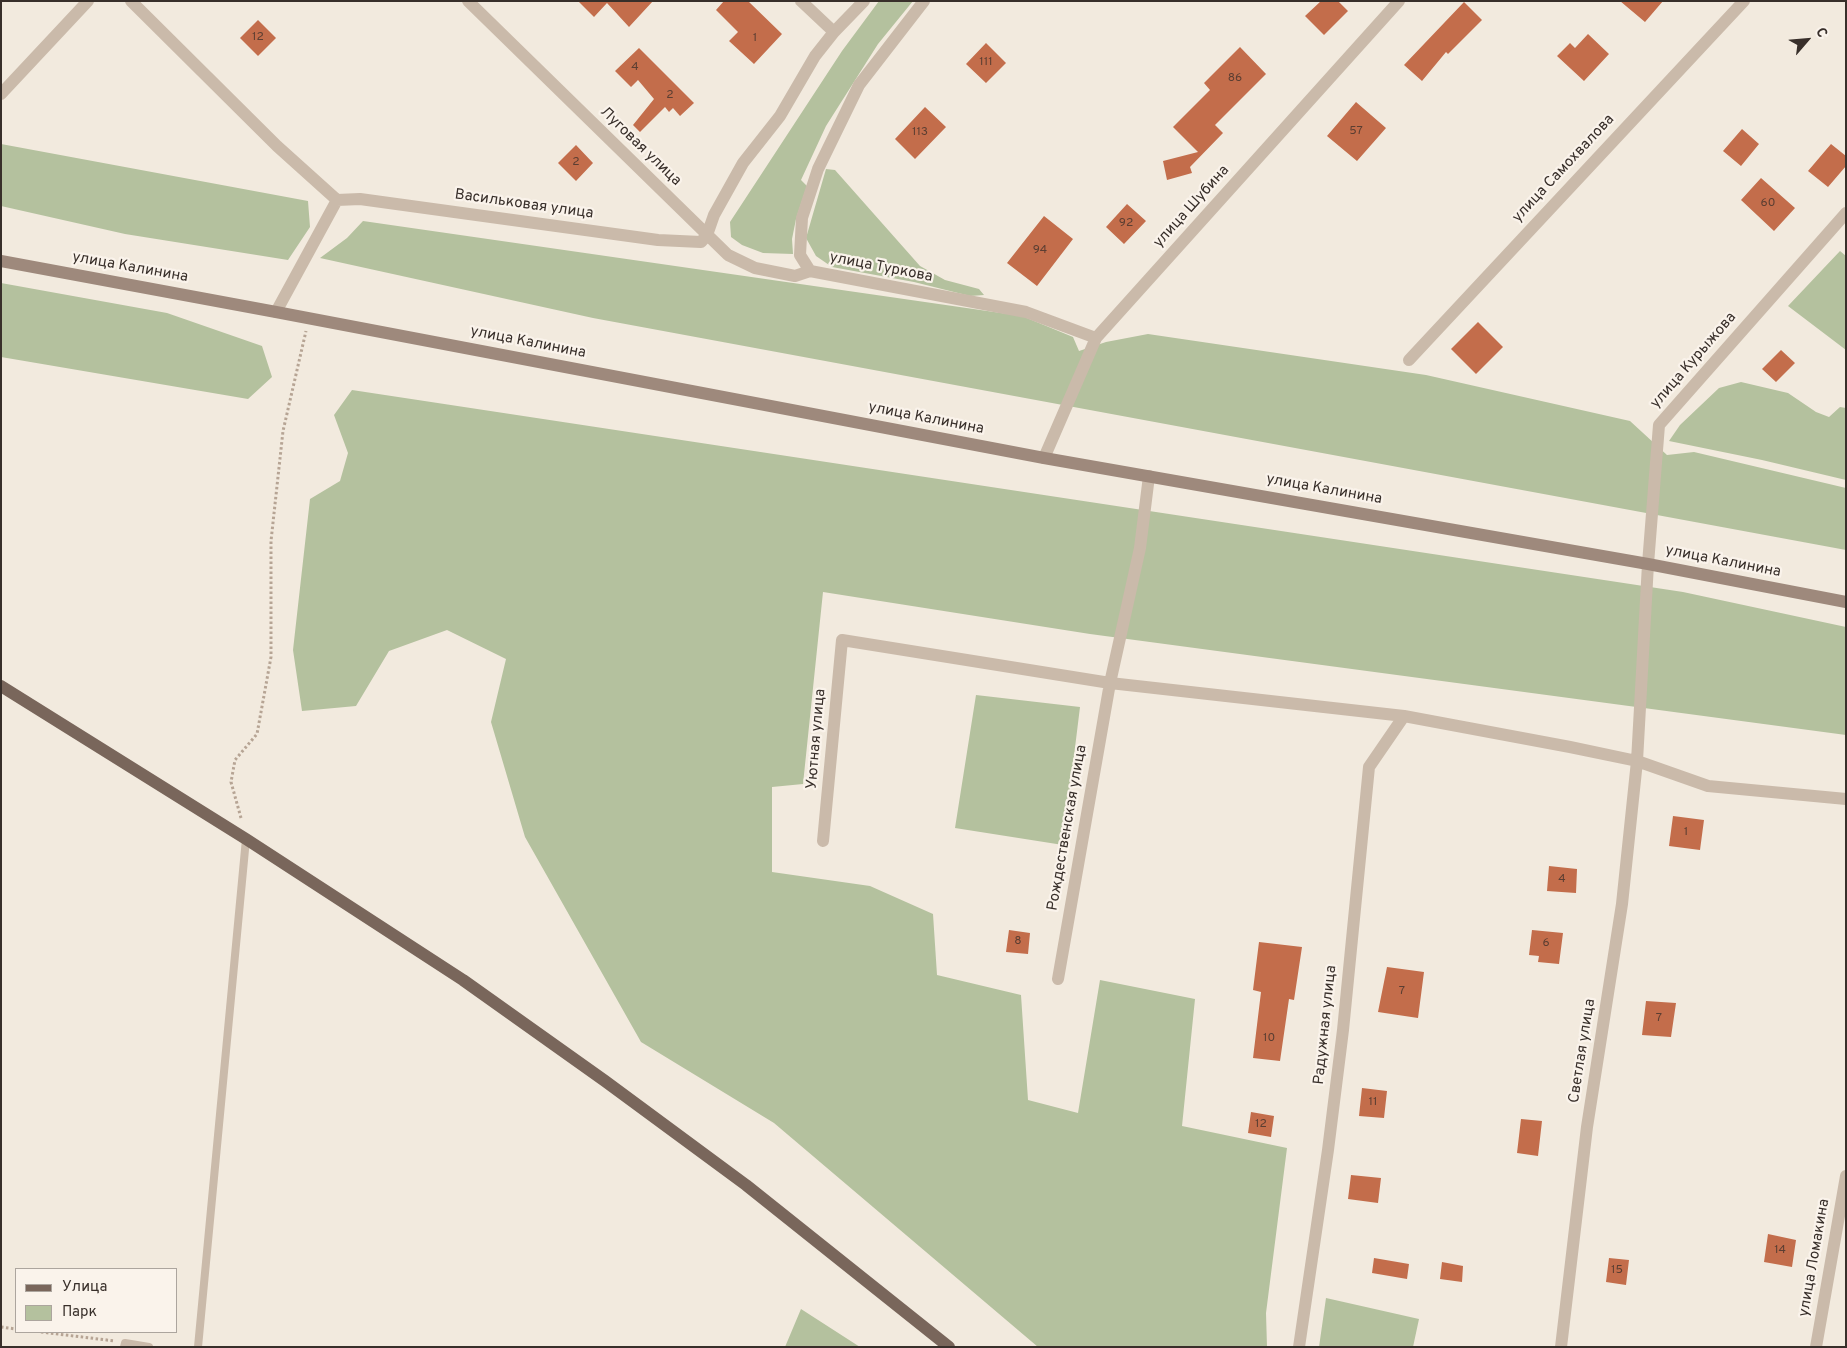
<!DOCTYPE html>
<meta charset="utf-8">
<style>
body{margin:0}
#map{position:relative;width:1847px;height:1348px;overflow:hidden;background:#f2eade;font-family:Overpass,sans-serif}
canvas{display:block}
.frame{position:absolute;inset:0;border:2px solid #382f2a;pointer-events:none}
.legend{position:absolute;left:15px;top:1268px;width:162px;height:65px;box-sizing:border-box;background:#faf3eb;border:1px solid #aca59e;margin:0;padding:6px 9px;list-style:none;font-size:15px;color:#382f2a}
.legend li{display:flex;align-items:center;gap:10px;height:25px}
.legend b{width:25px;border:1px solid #aca59e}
.north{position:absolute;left:1782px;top:15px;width:50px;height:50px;-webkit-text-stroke:4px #faf3eb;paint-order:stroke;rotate:63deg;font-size:14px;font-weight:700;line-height:20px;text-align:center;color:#382f2a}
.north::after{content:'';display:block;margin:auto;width:18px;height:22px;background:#382f2a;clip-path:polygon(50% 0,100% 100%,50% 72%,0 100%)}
</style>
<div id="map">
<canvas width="1847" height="1348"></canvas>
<div class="frame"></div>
<ul class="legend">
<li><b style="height:6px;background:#79665b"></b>Улица</li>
<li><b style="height:14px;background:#b4c19e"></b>Парк</li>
</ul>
<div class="north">С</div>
</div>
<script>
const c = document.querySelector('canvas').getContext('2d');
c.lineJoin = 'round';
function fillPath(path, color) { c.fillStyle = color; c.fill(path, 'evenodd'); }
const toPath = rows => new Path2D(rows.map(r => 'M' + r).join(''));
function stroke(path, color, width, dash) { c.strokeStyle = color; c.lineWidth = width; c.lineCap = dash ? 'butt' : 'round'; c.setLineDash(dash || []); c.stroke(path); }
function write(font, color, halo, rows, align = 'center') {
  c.font = font + ' Overpass,sans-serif'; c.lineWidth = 4.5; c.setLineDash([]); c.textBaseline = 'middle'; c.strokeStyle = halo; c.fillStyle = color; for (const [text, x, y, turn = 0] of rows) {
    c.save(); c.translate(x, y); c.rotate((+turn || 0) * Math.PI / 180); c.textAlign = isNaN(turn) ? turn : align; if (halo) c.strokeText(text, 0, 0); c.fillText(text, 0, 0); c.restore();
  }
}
fillPath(toPath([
 [879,1,913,1,878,44,826,126,801,180,807,186,796,219,792,239,793,254,763,253,742,245,731,237,730,222,842,51],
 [1,144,308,201,310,227,288,260,125,234,1,206],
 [826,169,835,170,920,266,945,280,979,289,984,295,970,296,914,282,832,267,816,256,806,238],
 [363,221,1022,316,1073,337,1079,351,1106,342,1148,334,1426,375,1630,421,1667,455,1694,452,1846,488,1846,550,593,318,320,258,347,238],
 [1840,251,1846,256,1846,350,1788,306],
 [1,283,167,313,262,346,272,377,248,399,1,357],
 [1741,382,1788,393,1816,412,1829,417,1840,407,1846,408,1846,480,1762,460,1669,441,1680,425,1719,388],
 [352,390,1683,592,1846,627,1846,735,1090,634,823,592,803,784,772,787,772,872,870,886,933,914,937,975,1021,995,1028,1100,1078,1113,1100,980,1195,999,1182,1126,1287,1148,1266,1313,1267,1347,1038,1347,774,1123,641,1042,525,837,491,722,506,659,447,630,389,651,356,706,302,711,293,650,310,499,340,481,348,453,334,415],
 [976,695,1080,707,1063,845,955,828],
 [1326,1298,1419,1319,1413,1347,1319,1347],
 [801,1309,860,1347,785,1347]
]), '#b4c19e');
fillPath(toPath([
 [578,1,653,1,629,27,607,3,594,17],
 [724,1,748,1,782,34,754,64,729,41,738,32,716,10],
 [1321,1,1338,1,1348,11,1324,35,1305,16],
 [1620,1,1663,1,1645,22],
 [1464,2,1482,20,1448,54,1446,52,1422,81,1404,65],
 [258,20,276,38,258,56,240,38],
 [1588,34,1609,54,1584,81,1557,56,1570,43,1575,48],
 [986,43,1006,63,986,83,966,64],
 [1240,47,1266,74,1215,125,1223,133,1190,167,1192,173,1167,180,1163,161,1198,152,1173,127,1210,90,1204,83],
 [639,48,694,103,680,116,673,108,669,112,665,107,640,132,633,125,654,99,638,80,631,87,615,71],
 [1356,102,1386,128,1357,161,1327,136],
 [925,107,946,127,915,159,895,139],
 [1742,129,1759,144,1741,166,1723,151],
 [1831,144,1846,156,1846,166,1828,187,1808,171],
 [576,145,593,163,576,181,558,163],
 [1761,178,1795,208,1774,231,1741,200],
 [1127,204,1146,221,1124,244,1106,227],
 [1044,216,1073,239,1037,286,1007,263],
 [1478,322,1503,347,1476,374,1451,349],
 [1781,350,1795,363,1776,382,1762,369],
 [1673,816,1704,820,1700,850,1669,846],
 [1549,866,1577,869,1576,893,1547,891],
 [1009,930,1030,933,1028,954,1006,952],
 [1532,930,1563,933,1559,964,1538,962,1539,956,1529,955],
 [1259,942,1302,947,1294,1000,1289,999,1280,1061,1253,1058,1261,992,1253,990],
 [1387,967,1424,972,1418,1018,1378,1012],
 [1646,1001,1676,1003,1671,1037,1642,1035],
 [1362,1088,1387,1091,1384,1118,1359,1116],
 [1251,1112,1274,1116,1271,1137,1248,1133],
 [1521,1119,1542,1121,1538,1156,1517,1153],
 [1351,1175,1381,1178,1378,1203,1348,1199],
 [1768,1234,1796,1240,1792,1267,1764,1262],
 [1374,1258,1409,1264,1407,1279,1372,1273],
 [1609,1258,1629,1260,1626,1285,1606,1282],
 [1442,1262,1463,1266,1462,1282,1440,1279]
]), '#c36d4b');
stroke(toPath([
 [241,818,231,782,235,760,257,734,271,657,271,541,283,431,306,331],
 [1,1327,16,1329],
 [41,1332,115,1341]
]), '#b6a494', 3, [2.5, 2.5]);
stroke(toPath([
 [124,1347,125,1343,149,1347],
 [198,1347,246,839]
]), '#cabaaa', 8);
stroke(toPath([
 [131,1,277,146,337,200,360,199,658,240,701,242,707,235,714,215,743,163,780,116,815,56,834,32,864,1],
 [468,1,728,255,755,268,795,276,810,271],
 [801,1,834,32],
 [924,1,859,85,818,169,802,218,800,255,810,271,1026,312,1096,338],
 [1,94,88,1],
 [276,312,337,200],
 [1409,360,1744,1],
 [1044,458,1096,338,1399,1],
 [823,841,842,640,1110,683,1404,716,1570,747,1637,761,1708,786,1846,799],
 [1058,979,1110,683,1140,548,1149,476],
 [1299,1347,1328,1150,1343,1030,1369,767,1404,716],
 [1561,1347,1587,1127,1622,904,1637,761,1648,564,1659,425,1846,213],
 [1816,1347,1846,1176]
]), '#cabaaa', 12);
stroke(toPath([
 [1,261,276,312,1044,458,1648,564,1846,602]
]), '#9e897c', 12);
stroke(toPath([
 [1,686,246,839,463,980,605,1081,746,1185,949,1347]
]), '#79665b', 12);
write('12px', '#5b3e32', null, [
 ["12",258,38],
 ["1",755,39],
 ["111",986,63],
 ["4",635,68],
 ["86",1235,79],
 ["2",670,96],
 ["57",1356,132],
 ["113",920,133],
 ["2",576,163],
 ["60",1768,204],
 ["92",1126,224],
 ["94",1040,251],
 ["1",1686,833],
 ["4",1562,880],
 ["8",1018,942],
 ["6",1546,944],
 ["7",1402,992],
 ["7",1659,1019],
 ["10",1269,1039],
 ["11",1373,1103],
 ["12",1261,1125],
 ["14",1780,1251],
 ["15",1617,1271]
]);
write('15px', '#382f2a', '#faf3eb', [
 ["Луговая улица",640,147,44],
 ["улица Самохвалова",1564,169,-47],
 ["Васильковая улица",524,205,8],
 ["улица Шубина",1192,207,-48],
 ["улица Калинина",130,268,10],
 ["улица Туркова",881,268,11],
 ["улица Калинина",528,343,11],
 ["улица Курыжова",1694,361,-49],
 ["улица Калинина",926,419,11],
 ["улица Калинина",1324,490,10],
 ["улица Калинина",1723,562,11],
 ["Уютная улица",817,739,-85],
 ["Рождественская улица",1068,828,-80],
 ["Радужная улица",1326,1025,-84],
 ["Светлая улица",1583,1051,-81],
 ["улица Ломакина",1815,1258,-80]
]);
</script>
